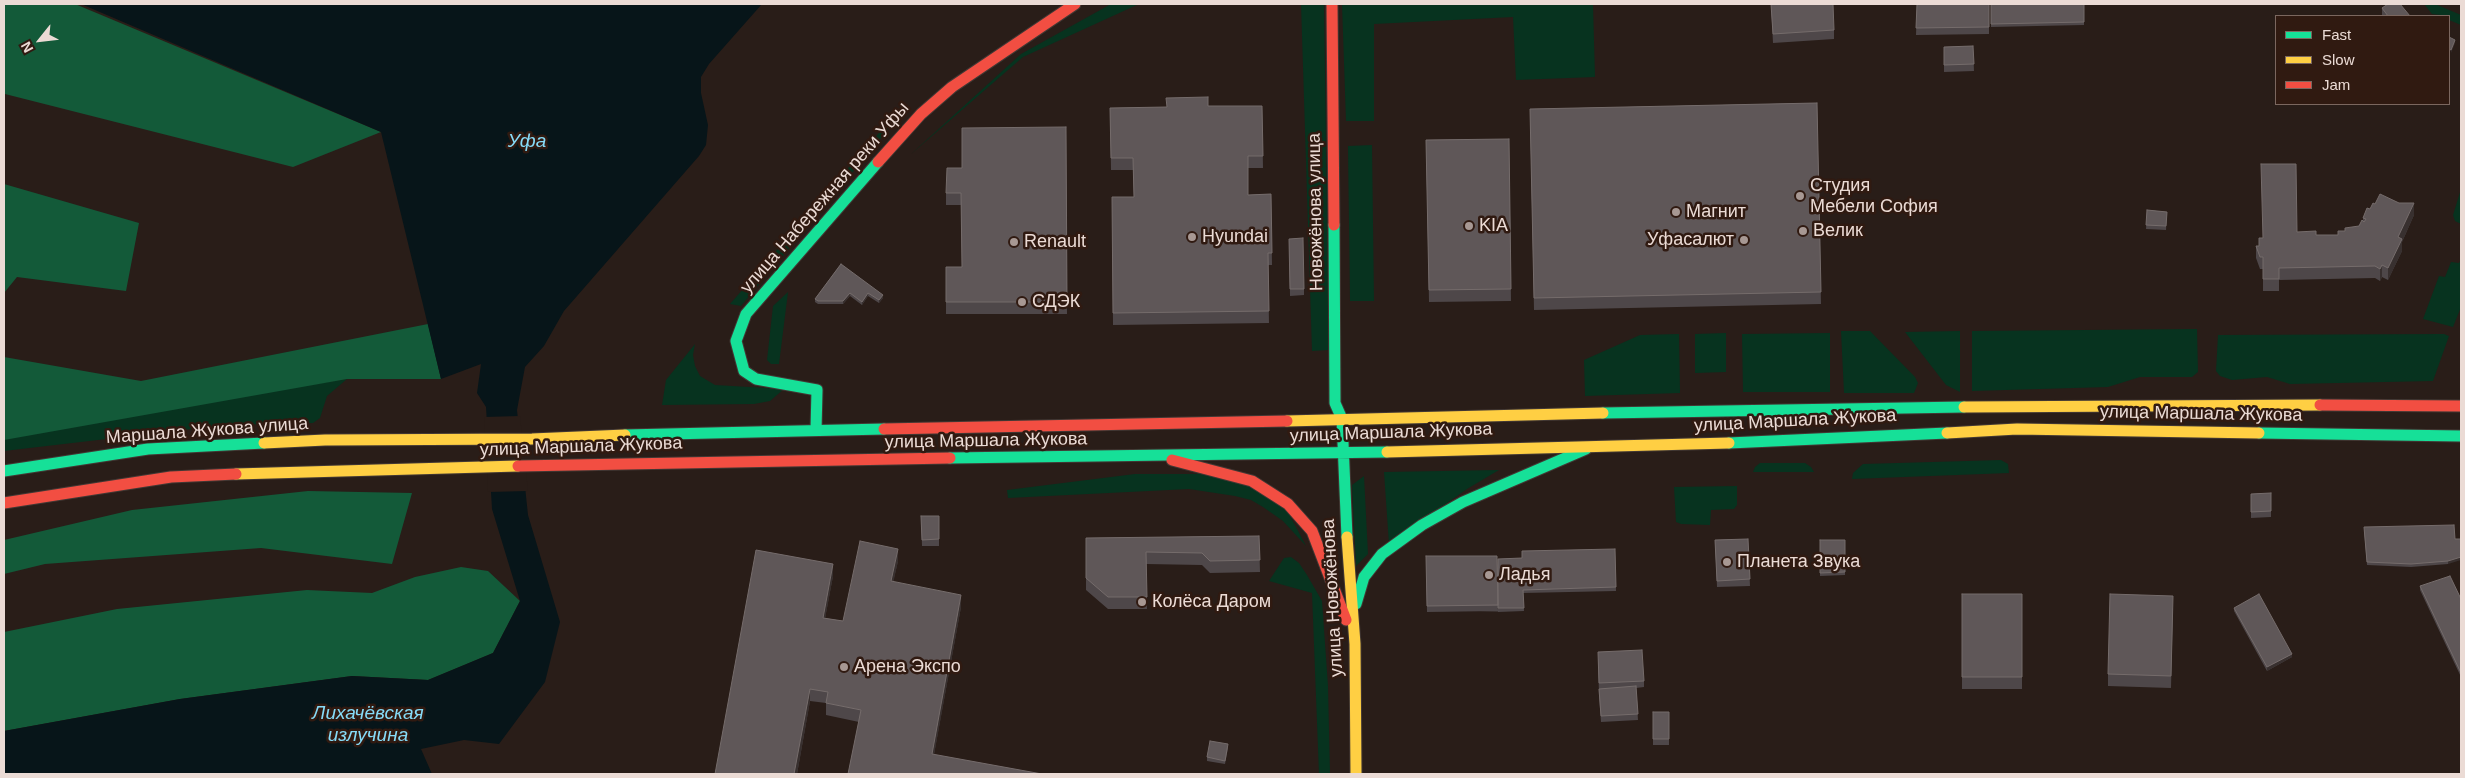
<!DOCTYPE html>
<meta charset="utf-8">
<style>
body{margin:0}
#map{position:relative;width:2465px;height:778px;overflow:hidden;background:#291d18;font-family:Helvetica,sans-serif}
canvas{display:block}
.frame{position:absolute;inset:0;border:5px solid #ebdbd5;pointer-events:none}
.legend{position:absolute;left:2275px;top:15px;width:175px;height:90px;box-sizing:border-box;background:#301a11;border:1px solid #7b675f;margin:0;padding:6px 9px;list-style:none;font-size:15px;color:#ebdbd5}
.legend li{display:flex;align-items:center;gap:10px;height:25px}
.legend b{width:25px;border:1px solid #7b675f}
.north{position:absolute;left:15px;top:15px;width:50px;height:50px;-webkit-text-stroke:4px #301a11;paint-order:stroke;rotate:241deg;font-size:14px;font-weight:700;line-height:20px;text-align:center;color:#ebdbd5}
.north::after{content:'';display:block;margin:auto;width:18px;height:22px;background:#ebdbd5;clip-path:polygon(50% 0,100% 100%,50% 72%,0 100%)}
</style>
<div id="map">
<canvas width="2465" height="778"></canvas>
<div class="frame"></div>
<ul class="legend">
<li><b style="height:6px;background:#16e098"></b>Fast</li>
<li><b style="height:6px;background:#ffcf43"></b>Slow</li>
<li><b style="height:6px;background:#f24e42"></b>Jam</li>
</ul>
<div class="north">N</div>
</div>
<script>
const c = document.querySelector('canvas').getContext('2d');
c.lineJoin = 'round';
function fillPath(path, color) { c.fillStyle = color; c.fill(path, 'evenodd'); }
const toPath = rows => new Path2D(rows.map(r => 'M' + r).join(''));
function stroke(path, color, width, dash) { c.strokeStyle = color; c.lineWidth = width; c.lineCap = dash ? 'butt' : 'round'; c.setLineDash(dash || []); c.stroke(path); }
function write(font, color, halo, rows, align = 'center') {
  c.font = font + ' Helvetica,sans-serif'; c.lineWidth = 5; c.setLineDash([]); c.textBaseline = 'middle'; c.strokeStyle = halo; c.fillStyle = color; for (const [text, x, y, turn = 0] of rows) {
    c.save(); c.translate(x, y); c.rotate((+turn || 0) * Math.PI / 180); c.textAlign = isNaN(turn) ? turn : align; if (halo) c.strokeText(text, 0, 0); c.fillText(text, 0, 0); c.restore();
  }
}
fillPath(toPath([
 [1111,4,1139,4,1023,57,910,155,1021,54],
 [1301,4,1324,4,1329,350,1312,351],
 [1342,4,1593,4,1595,77,1516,80,1513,17,1374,24,1374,121,1346,121],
 [2424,4,2435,4,2461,15,2461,25,2449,20,2449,16,2432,14],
 [905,103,904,109,877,143,741,306,730,304],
 [1372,145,1374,301,1350,301,1348,146],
 [2461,189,2461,224,2455,221,2453,215],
 [2461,259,2461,307,2453,327,2423,319,2439,276,2445,277,2451,262,2459,263],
 [788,292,779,364,771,364,767,360,773,306],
 [2197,329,2198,372,2192,377,2140,377,2108,387,1972,391,1972,331],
 [1841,331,1870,331,1915,377,1918,383,1914,393,1844,393],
 [1960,331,1960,392,1946,385,1905,332],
 [1726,333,1726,372,1695,373,1695,334],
 [1830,333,1830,392,1743,392,1742,334],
 [1679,334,1680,393,1585,396,1584,360,1640,335],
 [2444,334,2449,336,2433,381,2290,384,2267,377,2232,380,2220,376,2216,371,2218,335],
 [695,344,693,355,695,366,700,376,715,385,784,389,770,401,754,404,662,405,666,380],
 [347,379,327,396,320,418,313,423,226,425,4,451,4,432],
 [2001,460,2008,464,2009,473,1852,479,1853,473,1863,464],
 [1760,463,1805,463,1811,467,1814,472,1753,472,1755,467],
 [1499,470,1467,489,1389,544,1384,472],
 [1135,474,1200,474,1250,486,1287,510,1306,546,1283,521,1263,507,1251,500,1235,496,1189,489,1008,498,1007,490],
 [1364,476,1368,554,1356,566,1352,485],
 [1737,486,1737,505,1734,509,1711,510,1710,525,1681,524,1676,522,1674,487],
 [1291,557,1299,563,1307,575,1322,601,1328,686,1330,774,1319,774,1312,593,1269,581,1284,558]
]), '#07331f');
fillPath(toPath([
 [4,4,75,4,381,132,293,167,5,94,4,96],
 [4,184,139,223,126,291,17,277,4,293],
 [428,324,441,379,347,379,4,440,4,357,141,381],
 [308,491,412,493,392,564,261,548,45,564,4,574,4,540,132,510],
 [461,567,488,571,520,601,493,653,428,680,352,676,180,699,4,731,4,632,117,609,307,590,372,593,415,577]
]), '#135a39');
fillPath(toPath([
 [81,4,762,4,709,64,701,77,701,93,708,125,706,145,699,156,564,311,544,346,525,367,517,410,528,515,560,622,545,682,499,744,464,740,421,749,432,774,4,774,4,731,180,699,352,676,428,680,493,653,520,601,492,509,486,407,477,393,481,364,441,379,381,132]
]), '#071519');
fillPath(toPath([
 [520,416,528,491,488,492,484,417]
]), '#291d18');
const fast = toPath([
 [1334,225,1335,403,1342,419,1347,537],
 [1603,413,1964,407],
 [816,430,817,390,756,379,744,371,736,341,746,314,878,162],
 [2259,433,2461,436],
 [625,435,884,429],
 [1729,443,1947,433],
 [950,458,1387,452],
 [4,471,148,449,264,443],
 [1356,604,1364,577,1382,554,1422,525,1463,502,1586,449]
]);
const slow = toPath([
 [1964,407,2320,405],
 [1287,421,1603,413],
 [1947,433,2017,429,2259,433],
 [264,443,325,440,532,439,625,435],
 [1387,452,1729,443],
 [236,474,518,466],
 [1347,537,1355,644,1356,774]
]);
const jam = toPath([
 [1332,4,1334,225],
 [878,162,921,114,952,87,1075,4],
 [2320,405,2461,406],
 [884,429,1287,421],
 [1172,460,1252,481,1288,504,1312,531,1346,620],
 [518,466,950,458],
 [4,503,171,477,236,474]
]);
stroke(fast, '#423834', 13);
stroke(slow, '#423834', 13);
stroke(jam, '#423834', 13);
stroke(fast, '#16e098', 11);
stroke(slow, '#ffcf43', 11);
stroke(jam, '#f24e42', 11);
fillPath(toPath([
 [1771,4,1834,30,1834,39,1773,43],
 [1917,4,1989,4,1989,34,1916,35],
 [1991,4,2084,4,2084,25,1991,27],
 [2382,8,2410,16,2383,16,2382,15],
 [1973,46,1974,71,1944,72,1944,47],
 [1817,103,1821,304,1534,310,1530,109],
 [1262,106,1263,168,1248,168,1248,195,1271,194,1272,265,1268,265,1269,323,1113,325,1112,197,1134,197,1133,170,1111,170,1110,108],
 [1066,127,1067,314,946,314,946,267,962,267,961,205,946,205,946,193,962,168],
 [1509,139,1511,301,1429,302,1426,140],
 [2370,209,2414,215,2402,242,2402,251,2388,280,2382,277,2380,281,2375,278,2279,280,2279,291,2263,291,2263,269,2260,269,2256,258,2256,246,2259,246,2263,238,2297,232,2316,235,2338,235,2345,231,2359,226,2363,221,2363,218],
 [2147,210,2167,212,2166,230,2146,229],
 [1289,239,1304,289,1304,295,1290,296],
 [841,264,883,298,879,303,868,296,862,305,850,296,843,304,818,304,815,302,815,299],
 [2271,493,2271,517,2251,518,2251,494],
 [921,516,939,516,939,546,922,546],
 [2364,530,2455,539,2448,564,2411,567,2367,565],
 [1259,536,1260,572,1210,573,1202,565,1146,564,1147,609,1108,609,1086,590,1086,538],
 [1748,539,1750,586,1717,587,1715,540],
 [1820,540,1845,540,1845,575,1820,576],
 [1615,549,1616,591,1523,593,1524,611,1498,612,1498,559,1522,558],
 [1426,556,1497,556,1498,611,1427,612],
 [898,561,893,582,961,607,934,754,848,774,859,722,826,715,826,703,810,701,797,774,715,774,833,576,825,618,843,621],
 [2420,586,2461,599,2461,677,2420,590],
 [1962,594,2022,594,2022,689,1962,689],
 [2173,608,2171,688,2108,686,2108,674],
 [2234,608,2292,657,2267,671,2234,611],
 [1598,659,1644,681,1644,687,1636,688,1638,720,1601,722,1599,695],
 [1653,712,1669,712,1669,745,1653,745],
 [1228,748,1225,764,1207,761,1207,757]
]), '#4e4749');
fillPath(toPath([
 [2455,40,2455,43,2451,53,2451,50],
 [2414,203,2414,215,2402,242,2402,251,2388,280,2388,268,2398,237],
 [2382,265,2382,277,2380,281,2380,269],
 [850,293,850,296,843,304,843,301],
 [868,293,868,296,862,305,862,302],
 [883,295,883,298,879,303,879,300],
 [898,549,898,561,891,593,891,581],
 [2461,557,2461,560,2448,564,2448,561],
 [833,564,833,576,823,630,823,618],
 [961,595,961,607,932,766,932,754],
 [2292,654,2292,657,2267,671,2267,667],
 [810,689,810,701,797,774,794,774]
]), '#38302f');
const building = toPath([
 [1771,4,1833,4,1834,30,1773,34,1771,4],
 [1917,4,1989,4,1989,27,1916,28,1917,4],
 [1991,4,2084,4,2084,22,1991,24,1991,4],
 [2388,4,2400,4,2410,16,2388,16,2382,8,2388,4],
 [2449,37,2455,40,2451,50,2449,49,2449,37],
 [1973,46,1974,64,1944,65,1944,47,1973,46],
 [1208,97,1208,106,1262,106,1263,156,1248,156,1248,195,1271,194,1272,253,1268,253,1269,311,1113,313,1112,197,1134,197,1133,158,1111,158,1110,108,1167,107,1166,98,1208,97],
 [1817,103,1821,292,1534,298,1530,109,1817,103],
 [1066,127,1067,302,946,302,946,267,962,267,961,193,946,193,947,168,962,168,962,128,1066,127],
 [1509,139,1511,289,1429,290,1426,140,1509,139],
 [2261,164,2296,164,2297,232,2316,231,2316,235,2338,235,2338,231,2345,231,2345,228,2359,226,2362,220,2364,222,2366,219,2363,218,2367,208,2370,209,2373,203,2375,204,2380,194,2399,203,2414,203,2398,237,2402,239,2388,268,2382,265,2380,269,2375,266,2279,268,2279,279,2263,279,2263,257,2260,257,2256,246,2259,246,2259,238,2263,238,2261,164],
 [2147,210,2167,212,2166,226,2146,225,2147,210],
 [1303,238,1304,289,1290,289,1289,239,1303,238],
 [841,264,883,295,879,300,868,293,862,302,850,293,843,301,818,301,815,299,841,264],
 [2271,493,2271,511,2251,512,2251,494,2271,493],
 [921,516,939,516,939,539,922,540,921,516],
 [2454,525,2455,539,2461,539,2461,557,2448,561,2411,564,2367,562,2364,527,2454,525],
 [1259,536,1260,560,1210,561,1202,553,1146,552,1147,597,1108,597,1086,578,1086,538,1259,536],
 [1748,539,1750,579,1717,581,1715,540,1748,539],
 [1820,540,1845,540,1845,572,1820,573,1820,540],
 [860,541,898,549,891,581,961,595,932,754,1042,774,848,774,861,710,826,703,828,692,810,689,794,774,715,774,756,550,833,564,823,618,843,621,860,541],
 [1615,549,1616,587,1523,590,1524,608,1498,608,1498,559,1522,558,1522,551,1615,549],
 [1426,556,1497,556,1498,605,1427,606,1426,556],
 [2450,576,2461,599,2461,673,2420,586,2450,576],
 [1962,594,2022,594,2022,677,1962,677,1962,594],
 [2110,594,2173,596,2171,676,2108,674,2110,594],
 [2259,594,2292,654,2267,667,2234,608,2259,594],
 [1642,650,1644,681,1599,683,1598,652,1642,650],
 [1636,686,1638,714,1601,716,1599,689,1636,686],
 [1653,712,1669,712,1669,739,1653,739,1653,712],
 [1210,741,1228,744,1225,761,1207,757,1210,741]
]);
fillPath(building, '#5f5758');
stroke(building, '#756c6b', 1);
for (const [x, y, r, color] of [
 [1800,196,5,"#a79893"],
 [1676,212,5,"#a79893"],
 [1469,226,5,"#a79893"],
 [1803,231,5,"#a79893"],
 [1192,237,5,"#a79893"],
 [1744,240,5,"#a79893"],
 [1014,242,5,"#a79893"],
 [1022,302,5,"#a79893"],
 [1727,562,5,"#a79893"],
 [1489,575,5,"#a79893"],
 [1142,602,5,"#a79893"],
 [844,667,5,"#a79893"]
]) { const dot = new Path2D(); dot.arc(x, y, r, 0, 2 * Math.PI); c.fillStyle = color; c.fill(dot); stroke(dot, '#301a11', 2); }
write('18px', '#ebdbd5', '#301a11', [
 ["Студия",1810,186],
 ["Мебели София",1810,207],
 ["Магнит",1686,212],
 ["KIA",1479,226],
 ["Велик",1813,231],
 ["Hyundai",1202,237],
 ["Уфасалют",1734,240,"right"],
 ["Renault",1024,242],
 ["СДЭК",1032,302],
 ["Планета Звука",1737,562],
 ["Ладья",1499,575],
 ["Колёса Даром",1152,602],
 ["Арена Экспо",854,667]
], 'left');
write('18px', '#ebdbd5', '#301a11', [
 ["улица Набережная реки Уфы",825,198,-49],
 ["Новожёнова улица",1316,212,-91],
 ["улица Маршала Жукова",2201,414,1],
 ["улица Маршала Жукова",1795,421,-3],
 ["Маршала Жукова улица",207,431,-4],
 ["улица Маршала Жукова",1391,433,-2],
 ["улица Маршала Жукова",986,441,-1],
 ["улица Маршала Жукова",581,447,-2],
 ["улица Новожёнова",1333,598,-93]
]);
write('italic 19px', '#86dbf7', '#301a11', [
 ["Уфа",527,142],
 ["Лихачёвская",368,714],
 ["излучина",368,736]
]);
</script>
